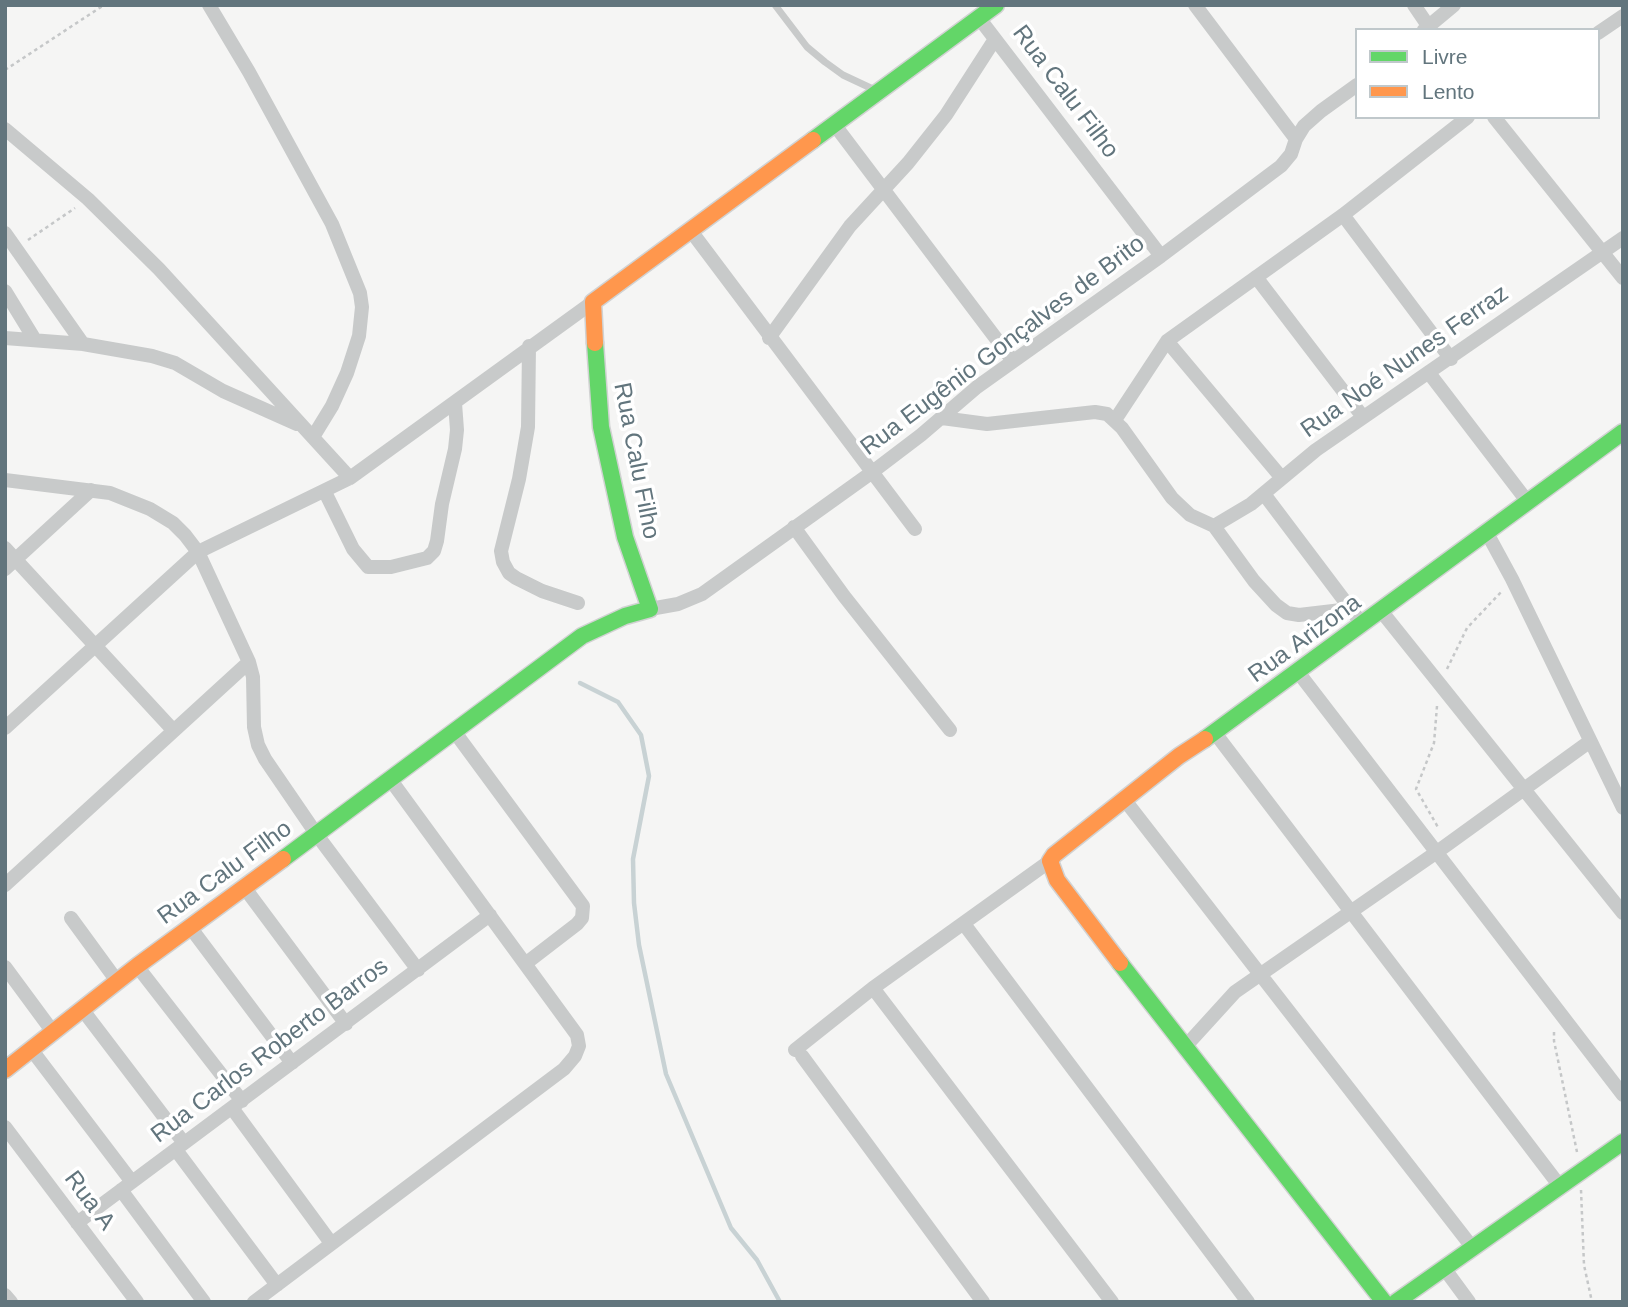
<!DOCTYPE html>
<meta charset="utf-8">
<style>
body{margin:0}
#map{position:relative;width:1628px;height:1307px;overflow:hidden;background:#f5f5f4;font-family:Arial,sans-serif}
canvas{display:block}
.frame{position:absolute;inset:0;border:7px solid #62757d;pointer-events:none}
.legend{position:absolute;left:1355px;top:28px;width:245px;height:91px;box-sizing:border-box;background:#fff;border:2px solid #c0c8cb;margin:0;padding:9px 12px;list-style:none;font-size:21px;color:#62757d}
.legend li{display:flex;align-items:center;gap:14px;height:35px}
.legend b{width:35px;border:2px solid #c0c8cb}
</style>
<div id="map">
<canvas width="1628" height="1307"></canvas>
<div class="frame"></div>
<ul class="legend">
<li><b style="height:9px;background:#63d668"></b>Livre</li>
<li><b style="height:9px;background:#ff974d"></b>Lento</li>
</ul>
</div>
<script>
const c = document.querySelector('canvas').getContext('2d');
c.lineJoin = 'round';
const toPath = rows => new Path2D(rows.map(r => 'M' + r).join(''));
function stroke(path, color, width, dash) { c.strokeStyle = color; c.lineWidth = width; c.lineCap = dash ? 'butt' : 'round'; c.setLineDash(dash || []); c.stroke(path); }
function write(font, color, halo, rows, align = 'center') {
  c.font = font + ' Arial,sans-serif'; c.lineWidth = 7; c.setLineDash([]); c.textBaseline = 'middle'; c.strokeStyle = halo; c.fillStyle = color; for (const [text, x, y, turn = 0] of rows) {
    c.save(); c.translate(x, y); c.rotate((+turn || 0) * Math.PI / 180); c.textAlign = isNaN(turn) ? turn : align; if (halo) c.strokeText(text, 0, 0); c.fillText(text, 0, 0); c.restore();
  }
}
stroke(toPath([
 [580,683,618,702,641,735,649,776,633,859,634,903,639,945,666,1074,731,1228,757,1260,780,1302]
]), '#c8d2d4', 4.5);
const fast = toPath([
 [813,140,996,5],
 [1205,739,1623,432],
 [283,859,582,636,625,616,650,609,625,537,601,427,595,343],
 [1120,963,1384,1302],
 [1396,1302,1623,1142]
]);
const slow = toPath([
 [595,343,593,302,813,140],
 [1120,963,1057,880,1050,861,1054,855,1179,756,1205,739],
 [5,1070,137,966,283,859]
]);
stroke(fast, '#d1d2d2', 19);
stroke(slow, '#d1d2d2', 19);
stroke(toPath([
 [5,70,104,5],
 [28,240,75,208],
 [1447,669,1467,628,1503,590],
 [1437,706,1434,743,1416,789,1439,829],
 [1554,1032,1554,1041,1577,1152],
 [1581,1190,1584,1265,1592,1302]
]), '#c5c7c8', 2.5, [3.5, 3.5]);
stroke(toPath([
 [775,5,807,47,825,62,843,75,875,90]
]), '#c8caca', 7);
stroke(toPath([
 [209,5,249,72,332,224,360,293,362,307,359,336,347,373,332,406,313,437],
 [1195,5,1296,139],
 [1414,5,1431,30],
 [979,18,1161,256],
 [1424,30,1454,5],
 [1598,33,1623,16],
 [1494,117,1623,278],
 [834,124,1013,361],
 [5,129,88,199,159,269,350,478],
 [1343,215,1451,359],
 [691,231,915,529],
 [5,233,83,344],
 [1256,277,1363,417],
 [5,291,35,340],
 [5,338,83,344,152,356,175,363,223,391,297,424],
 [769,338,850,226,908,163,946,115,995,39],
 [1167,341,1281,477],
 [529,346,528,427,519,479,501,551,503,562,509,573,516,578,542,591,578,603],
 [1429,373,1527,501],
 [942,418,987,424,1095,412,1107,414,1122,428,1172,498,1190,515,1214,526,1254,581,1276,605,1287,613,1299,615,1350,609],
 [1115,420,1167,341,1343,215,1468,117],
 [5,480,110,493,150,509,173,523,185,535,198,552,249,662,253,677,254,727,258,745,265,759,317,835,418,970],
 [325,492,353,549,368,567,391,567,427,558,434,551,437,541,442,504,455,449,457,430,455,403],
 [1264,494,1356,616],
 [1214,526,1251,504,1316,450,1623,238],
 [794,527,844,596,950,730],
 [1487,533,1512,579,1623,808],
 [5,548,173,730],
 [5,569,91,490],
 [650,609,678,604,702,594,871,473,921,435,977,387,1161,256,1281,166,1291,154,1296,139,1304,126,1321,111,1357,85],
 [1382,612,1623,913],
 [1298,672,1623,1095],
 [5,728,198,552,350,478,593,302],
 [454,731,583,906,582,918,577,924,525,964],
 [1215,733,1559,1185],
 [1124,799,1472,1247],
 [5,885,249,662],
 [244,887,346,1024],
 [71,918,117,981],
 [964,924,1248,1302],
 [190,927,292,1063],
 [137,966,242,1101],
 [5,967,53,1032],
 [873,988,1112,1302],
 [82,1009,184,1143],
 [1184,1048,1235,992,1437,852,1589,742],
 [31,1049,132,1182],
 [795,1050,873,988,1050,861],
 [802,1056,983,1302],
 [232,1108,331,1243],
 [5,1127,137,1302],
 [176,1150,277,1285],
 [121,1190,204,1302],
 [77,1223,490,915],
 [1444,1268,1469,1302],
 [5,1295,11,1302],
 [254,1302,564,1069,575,1056,579,1046,577,1035,390,779]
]), '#c8caca', 14);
stroke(fast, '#63d668', 16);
stroke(slow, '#ff974d', 16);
write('24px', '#62757d', '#fff', [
 ["Rua Calu Filho",1065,92,53],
 ["Rua Eugênio Gonçalves de Brito",1003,346,-37],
 ["Rua Noé Nunes Ferraz",1405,362,-35],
 ["Rua Calu Filho",636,461,79],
 ["Rua Arizona",1305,639,-36],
 ["Rua Calu Filho",225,873,-36],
 ["Rua Carlos Roberto Barros",270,1051,-37],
 ["Rua A",89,1201,53]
]);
</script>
